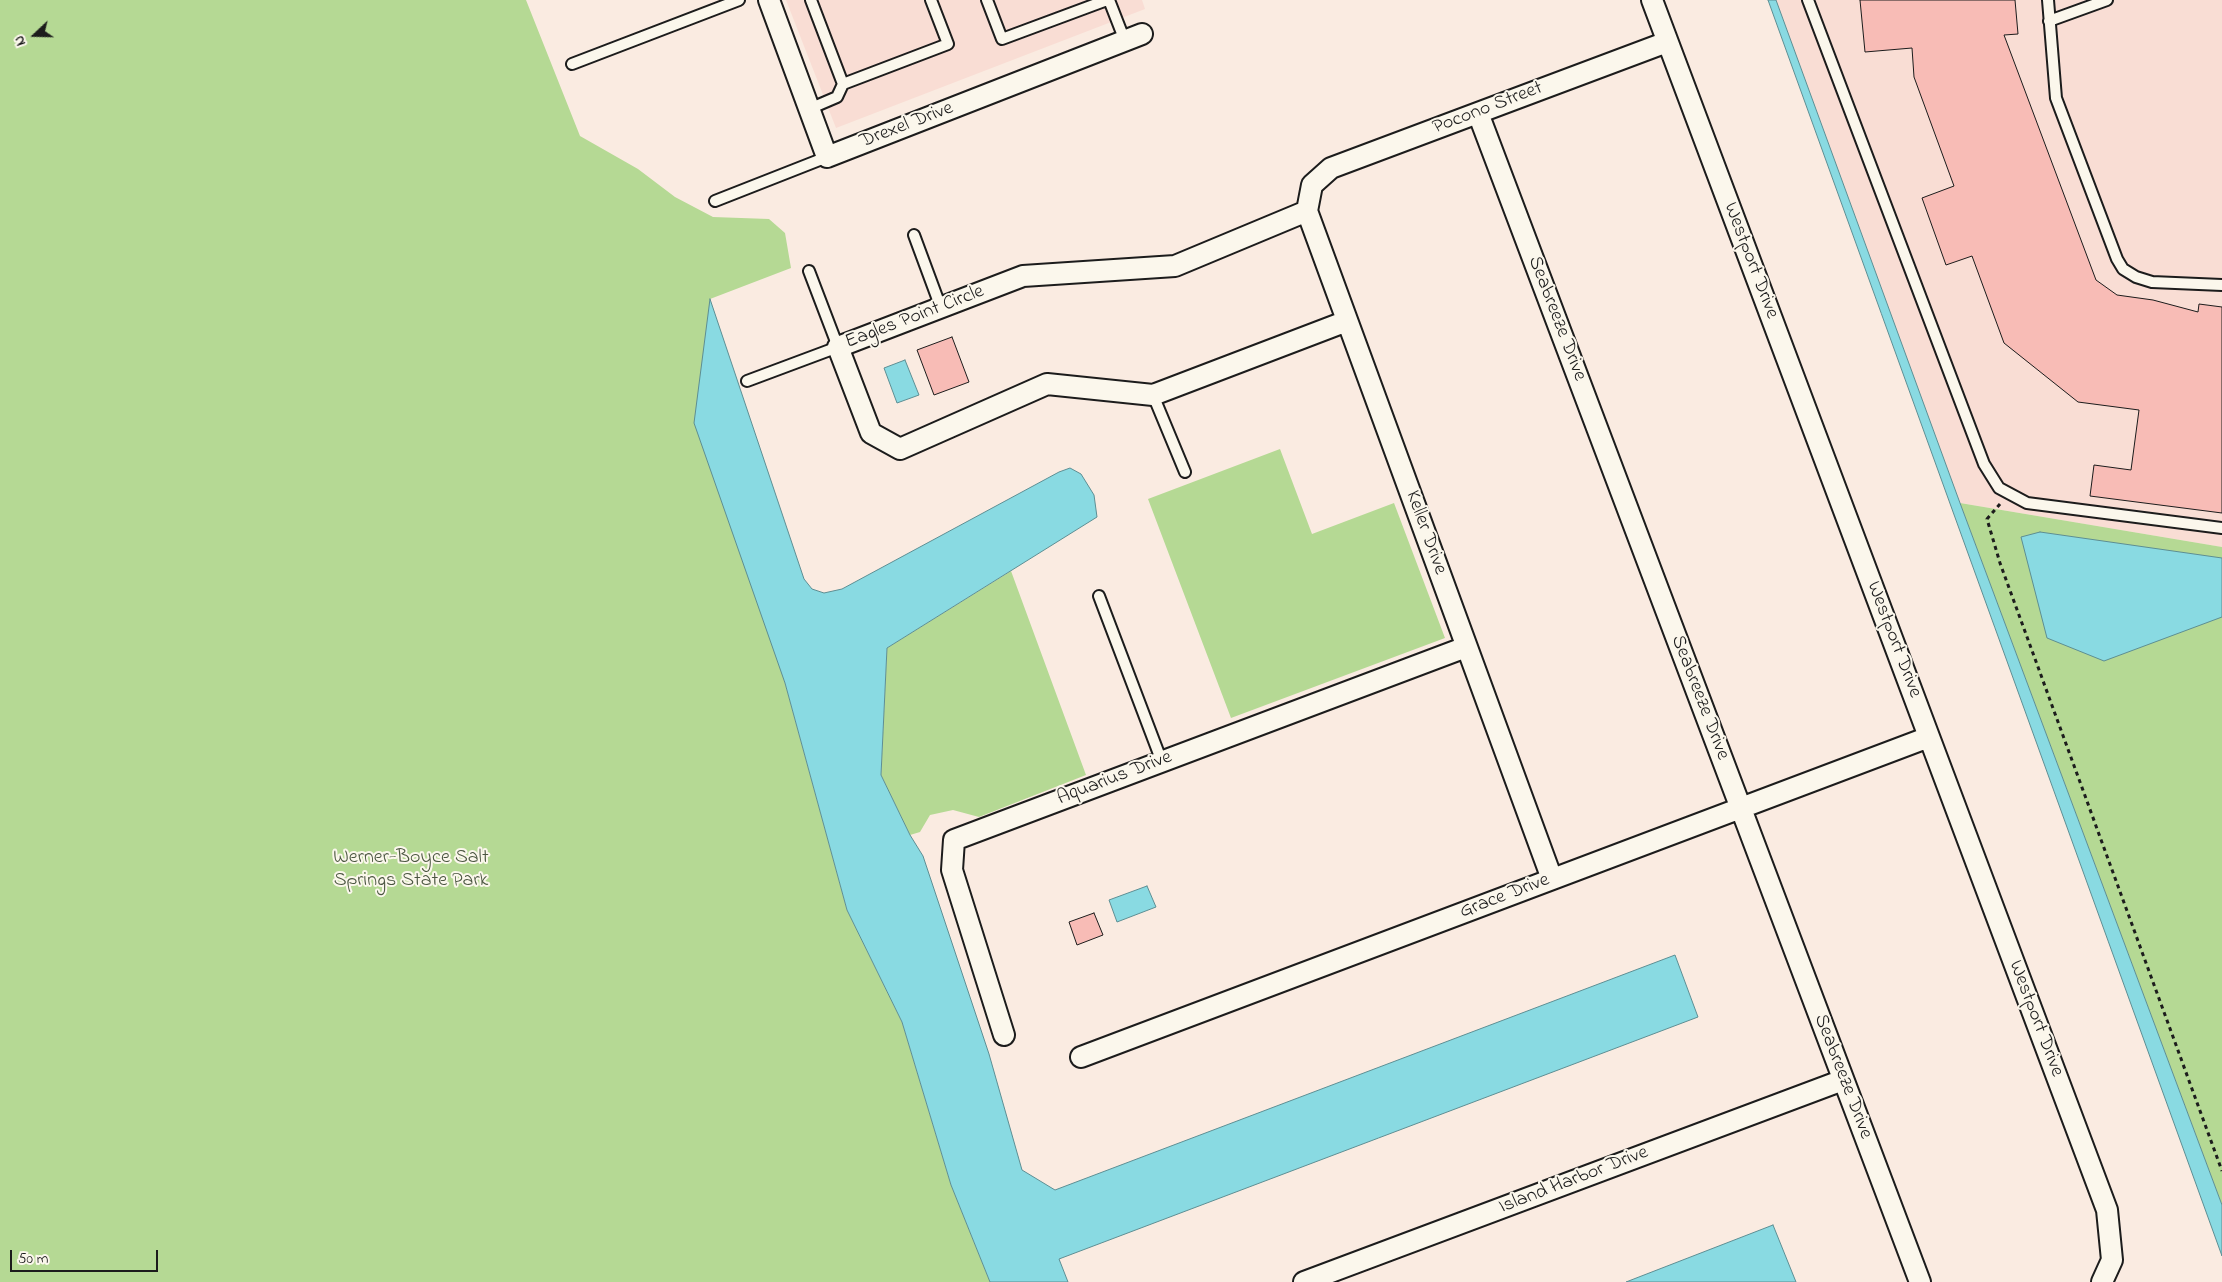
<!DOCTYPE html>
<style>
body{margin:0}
#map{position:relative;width:2222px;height:1282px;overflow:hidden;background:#faebe1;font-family:"Indie Flower",sans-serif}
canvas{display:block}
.north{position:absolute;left:10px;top:10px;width:50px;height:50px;-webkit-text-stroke:4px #fbf7ec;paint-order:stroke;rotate:249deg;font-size:14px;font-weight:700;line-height:20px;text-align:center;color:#1c1c1c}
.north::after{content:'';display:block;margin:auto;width:18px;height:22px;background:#1c1c1c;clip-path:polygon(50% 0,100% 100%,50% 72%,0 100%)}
.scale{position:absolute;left:10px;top:1250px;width:148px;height:22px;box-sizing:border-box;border:2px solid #1c1c1c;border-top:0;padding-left:6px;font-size:15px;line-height:18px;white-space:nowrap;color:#1c1c1c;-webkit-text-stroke:4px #fbf7ec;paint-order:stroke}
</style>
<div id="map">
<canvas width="2222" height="1282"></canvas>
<div class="north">N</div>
<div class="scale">50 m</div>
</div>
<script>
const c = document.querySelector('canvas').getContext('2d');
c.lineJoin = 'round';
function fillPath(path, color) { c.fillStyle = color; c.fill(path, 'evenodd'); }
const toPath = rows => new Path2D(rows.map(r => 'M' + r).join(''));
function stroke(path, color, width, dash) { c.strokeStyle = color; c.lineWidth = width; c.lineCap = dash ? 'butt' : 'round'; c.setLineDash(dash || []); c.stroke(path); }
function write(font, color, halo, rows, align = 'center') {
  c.font = font + ' "Indie Flower",sans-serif'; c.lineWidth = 4; c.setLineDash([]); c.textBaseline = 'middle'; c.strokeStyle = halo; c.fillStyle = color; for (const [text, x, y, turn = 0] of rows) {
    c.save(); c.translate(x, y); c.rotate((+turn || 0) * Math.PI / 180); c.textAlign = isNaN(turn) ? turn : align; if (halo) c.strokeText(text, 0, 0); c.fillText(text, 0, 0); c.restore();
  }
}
fillPath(toPath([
 [786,0,1142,0,1145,9,836,128],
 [1776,0,2222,0,2222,547,1960,503]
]), '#f9ddd4');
fillPath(toPath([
 [0,0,526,0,580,136,638,169,675,197,713,217,769,219,785,233,791,268,710,299,785,683,847,910,902,1022,951,1185,990,1282,0,1282],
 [1280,449,1312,534,1394,503,1445,638,1231,718,1148,499],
 [1960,503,2222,547,2222,1205],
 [1011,571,1086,775,979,817,953,810,930,815,920,832,910,835,881,775,887,648]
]), '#b5d994');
const water = toPath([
 [1768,0,1776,0,1960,503,2222,1205,2222,1256,1768,0],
 [710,299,804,579,812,589,824,593,842,589,1059,472,1070,468,1081,474,1094,495,1097,517,887,648,881,775,910,835,923,856,989,1054,1022,1170,1055,1190,1675,955,1698,1017,1059,1259,1068,1282,990,1282,951,1185,902,1022,847,910,785,683,694,423,710,299],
 [905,360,919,395,897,403,884,368,905,360],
 [2040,532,2222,558,2222,617,2104,661,2047,638,2021,537,2040,532],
 [1147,886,1156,907,1117,922,1109,900,1147,886],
 [1773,1225,1796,1282,1626,1282,1773,1225]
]);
fillPath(water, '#89dae2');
stroke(water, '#5d8e93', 1);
const building = toPath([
 [1860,0,2015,0,2018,34,2004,35,2096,280,2117,295,2153,300,2198,312,2199,304,2222,307,2222,513,2090,496,2094,465,2131,470,2139,410,2078,402,2004,343,1972,256,1946,265,1922,198,1954,186,1914,77,1912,48,1865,52,1860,0],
 [952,337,969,382,934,395,917,350,952,337],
 [1094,913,1103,935,1077,945,1069,922,1094,913]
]);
fillPath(building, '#f8bcb6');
stroke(building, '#1c1c1c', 1);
const service = toPath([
 [811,0,843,84,948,44,931,0],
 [987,0,1002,39,1107,0],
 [1109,0,1125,41],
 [1808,0,1984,464,1999,488,2027,503,2222,528],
 [2048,0,2056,98,2117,259,2123,269,2136,277,2152,282,2222,285],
 [2049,21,2107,0],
 [572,64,739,0],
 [809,109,837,97,843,84],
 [715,201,827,157],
 [914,235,941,308],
 [747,381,838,347,809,271],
 [1153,395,1185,472],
 [1099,596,1162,762]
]);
const minor = toPath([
 [769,0,827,157,1142,34],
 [1652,0,2107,1210,2112,1260,2102,1282],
 [1478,113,1920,1282],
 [1307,211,1175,266,1023,276,838,347,871,433,900,449,1047,384,1153,395,1347,321],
 [1552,879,1307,211,1312,185,1331,168,1667,42],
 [1004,1035,952,870,954,840,1466,647],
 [1081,1057,1929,737],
 [1304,1282,1843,1080]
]);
stroke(service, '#1c1c1c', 14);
stroke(minor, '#1c1c1c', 24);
stroke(toPath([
 [2000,504,1987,519,2000,563,2222,1171]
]), '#1c1c1c', 3, [4, 4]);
stroke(service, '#fbf7ec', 10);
stroke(minor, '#fbf7ec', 20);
write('20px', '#1c1c1c', '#fbf7ec', [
 ["Pocono Street",1488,109,-21],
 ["Drexel Drive",907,126,-21],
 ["Westport Drive",1750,261,69],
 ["Eagles Point Circle",915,318,-21],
 ["Seabreeze Drive",1556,319,69],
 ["Keller Drive",1425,533,70],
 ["Westport Drive",1893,640,69],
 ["Seabreeze Drive",1699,698,69],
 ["Aquarius Drive",1115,779,-21],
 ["Grace Drive",1505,897,-21],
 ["Westport Drive",2035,1019,69],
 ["Seabreeze Drive",1842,1077,69],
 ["Island Harbor Drive",1574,1181,-21]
]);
write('20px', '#4a5540', '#fbf7ec', [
 ["Werner-Boyce Salt",411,859],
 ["Springs State Park",411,882]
]);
</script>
